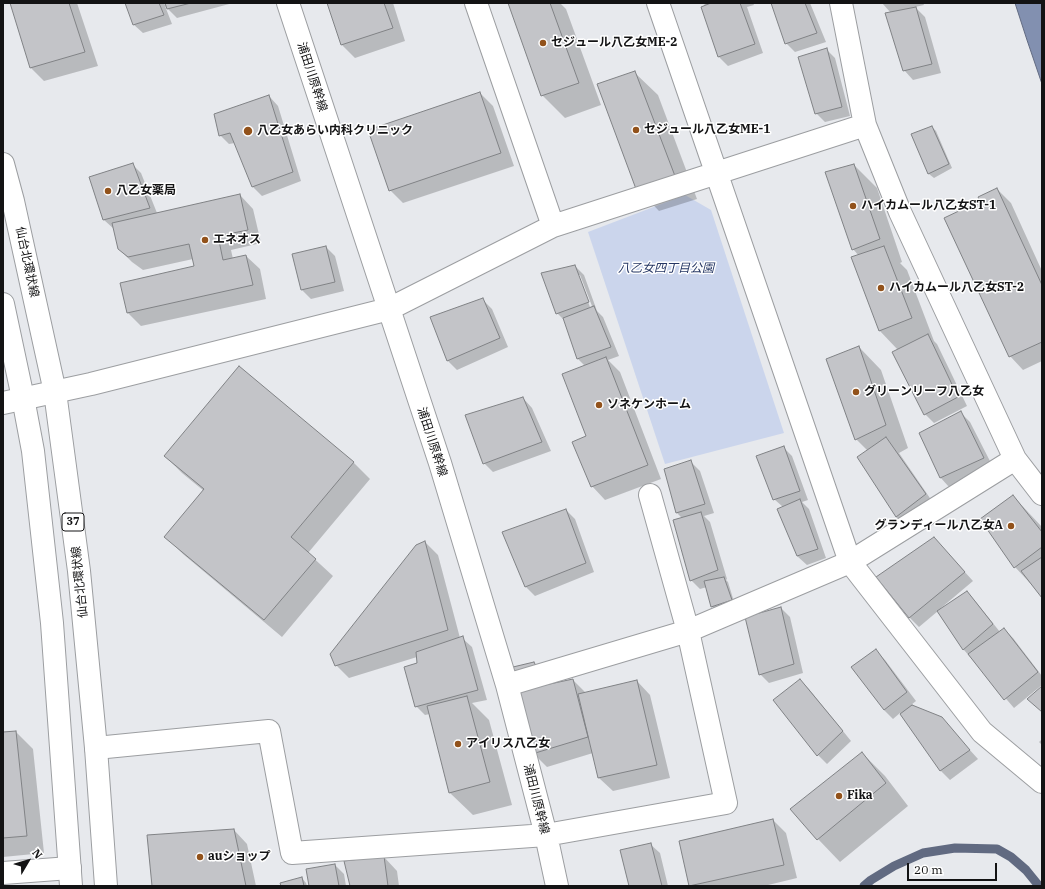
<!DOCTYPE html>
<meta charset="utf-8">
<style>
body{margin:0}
#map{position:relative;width:1045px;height:889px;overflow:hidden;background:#e7e9ed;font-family:"IBM Plex Serif",serif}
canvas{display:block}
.frame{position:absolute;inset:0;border:4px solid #131314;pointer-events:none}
.north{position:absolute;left:8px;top:841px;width:40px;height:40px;-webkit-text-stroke:3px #fff;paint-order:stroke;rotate:52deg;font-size:11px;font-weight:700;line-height:16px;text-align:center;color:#131314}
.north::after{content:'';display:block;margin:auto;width:14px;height:18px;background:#131314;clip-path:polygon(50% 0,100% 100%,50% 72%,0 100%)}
.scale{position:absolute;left:907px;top:863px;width:90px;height:18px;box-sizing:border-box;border:2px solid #131314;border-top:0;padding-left:5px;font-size:12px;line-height:14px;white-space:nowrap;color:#131314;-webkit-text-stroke:3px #fff;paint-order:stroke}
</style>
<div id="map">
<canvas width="1045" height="889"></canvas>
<div class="frame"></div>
<div class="north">N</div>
<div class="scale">20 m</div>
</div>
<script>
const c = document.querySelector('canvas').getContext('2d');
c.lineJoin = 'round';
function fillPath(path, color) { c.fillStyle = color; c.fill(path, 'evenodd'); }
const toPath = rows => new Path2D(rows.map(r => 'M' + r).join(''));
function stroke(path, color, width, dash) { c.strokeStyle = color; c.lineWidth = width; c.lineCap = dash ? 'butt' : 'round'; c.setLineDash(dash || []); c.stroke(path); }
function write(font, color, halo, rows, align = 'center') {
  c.font = font + ' "IBM Plex Serif","Noto Sans JP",serif'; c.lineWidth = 3; c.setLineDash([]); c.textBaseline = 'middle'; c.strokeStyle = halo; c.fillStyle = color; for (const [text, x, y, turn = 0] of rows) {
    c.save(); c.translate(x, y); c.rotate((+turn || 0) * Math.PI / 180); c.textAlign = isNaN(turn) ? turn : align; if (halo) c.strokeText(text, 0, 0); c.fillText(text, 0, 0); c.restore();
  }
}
fillPath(toPath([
 [685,195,711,210,784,433,665,464,588,232]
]), '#cbd5ec');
const water = toPath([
 [1015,3,1042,3,1042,84,1027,40,1015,3]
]);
fillPath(water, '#8290b0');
stroke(water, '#616a81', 1);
fillPath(toPath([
 [11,3,77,3,98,66,44,81,31,68],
 [126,3,164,3,165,5,167,5,166,3,233,3,177,18,165,6,172,24,143,33,133,24],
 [328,3,393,3,405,41,355,58,342,45],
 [510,3,560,3,566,9,601,105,565,118,542,95],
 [703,3,753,3,754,5,747,7,763,53,728,66,719,57,702,7,706,6],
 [772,3,810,3,826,42,795,52,786,43],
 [882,3,923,3,924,5,915,7,925,17,941,73,913,80,904,70,891,13],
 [826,49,835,58,850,116,825,122,816,113],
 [635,73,658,95,697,199,659,211,637,188],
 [480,93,493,106,514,166,403,203,390,190],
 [269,96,278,106,301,181,262,196,253,187,235,143,229,144,220,135],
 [932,127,936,131,952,168,934,178,929,174,912,135],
 [132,164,141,173,157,213,240,195,253,209,261,243,231,250,233,259,246,256,260,269,266,299,141,326,128,313,121,284,195,267,193,259,143,270,132,262,118,248,114,229,104,220,91,178],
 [854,165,877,188,902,262,900,263,907,270,934,341,937,344,967,406,934,423,925,414,898,350,879,330,859,256,853,249],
 [997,189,1011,203,1042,271,1042,361,1023,370,1010,356,981,202],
 [326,247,335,256,344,291,311,299,302,290],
 [575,266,584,275,597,311,603,317,619,356,608,360,620,372,661,479,605,500,592,486,587,437,585,366,577,358,565,321,557,313],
 [578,275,580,275,592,306,590,307],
 [483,300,492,309,508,347,457,370,448,361,431,318],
 [859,347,881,370,908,448,899,453,934,504,905,526,896,517,868,451,856,439],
 [523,398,532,408,551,451,493,472,484,463],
 [961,413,970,422,993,467,949,487,940,477],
 [783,447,792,456,808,500,802,502,809,509,826,558,807,565,797,556,783,507,774,499],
 [165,456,353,462,370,479,308,553,333,576,282,637,183,554,166,537,204,491,182,473],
 [690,461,700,471,714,513,704,516,710,522,727,579,726,580,728,582,735,605,717,611,712,606,707,587,700,589,691,580,683,519,677,513,665,470],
 [1013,496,1042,527,1042,596,1015,567],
 [566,510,575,519,594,572,535,596,526,587],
 [425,542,438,555,460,638,462,638,472,647,487,700,472,703,489,720,512,805,473,815,450,793,430,714,425,715,416,706,418,664,417,657,349,678,336,665],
 [943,548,973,581,941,608,942,609,967,593,976,602,1000,632,1004,629,1013,638,1042,676,1042,685,1014,708,964,650,938,611,919,627,910,618,877,577],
 [781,608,790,617,803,673,769,683,760,674],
 [876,651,885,660,916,701,911,705,941,718,978,759,950,780,941,771,900,713,893,719,884,710],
 [547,677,551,685,573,680,586,693,637,681,650,695,670,778,613,791,599,778,593,753,547,767,533,753],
 [800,680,809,689,851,741,827,764,818,755,774,700],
 [16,732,33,749,44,853,3,857,3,733],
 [1042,739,1042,745,1039,742],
 [862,753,885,776,908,806,840,862,818,839,792,809],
 [773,820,786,833,797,878,764,886,690,886,680,841],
 [234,830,247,844,256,886,153,886],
 [650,844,660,853,668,886,630,886],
 [384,857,397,871,399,886,351,886],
 [335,865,344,874,346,886,310,886],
 [302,878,306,883,307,886,282,886]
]), '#0003');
stroke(toPath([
 [864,886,871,880,894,866,923,853,955,848,997,849,1011,857,1026,870,1039,886]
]), '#616a81', 9);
const building = toPath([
 [10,3,69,3,85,52,30,68,10,3],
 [125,3,159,3,164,15,133,25,125,3],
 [165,3,191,3,167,9,165,3],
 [327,3,384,3,393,28,341,45,327,3],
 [508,3,550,3,579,83,541,96,508,3],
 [711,3,740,3,755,44,718,57,701,7,711,3],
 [771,3,805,3,817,33,785,44,771,3],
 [916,7,932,64,903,71,885,13,916,7],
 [827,48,842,107,815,114,798,57,827,48],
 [635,71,675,176,636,189,597,84,635,71],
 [480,92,501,153,389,191,368,130,480,92],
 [269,95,293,172,252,187,230,133,219,136,214,114,269,95],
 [932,126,949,164,928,174,911,134,932,126],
 [133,163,150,208,103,220,89,177,133,163],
 [854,164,880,239,852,250,825,172,854,164],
 [997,188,1042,285,1042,342,1009,357,944,218,980,201,978,197,997,188],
 [240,194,248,230,218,236,223,260,246,255,253,285,127,313,120,283,194,266,189,244,128,257,118,249,112,223,240,194],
 [326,246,335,282,301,290,292,254,326,246],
 [884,246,912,318,879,331,851,257,884,246],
 [575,265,589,302,556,314,541,273,575,265],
 [483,298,500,338,447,361,430,317,483,298],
 [594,306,611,347,577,359,563,318,594,306],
 [928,334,958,397,924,415,892,352,928,334],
 [859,346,886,425,855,440,826,359,859,346],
 [606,357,648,465,591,487,572,442,586,436,562,374,606,357],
 [239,366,354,462,291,537,316,559,264,620,164,537,204,489,164,456,239,366],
 [523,397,542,442,483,464,465,415,523,397],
 [961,411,984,458,940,478,919,433,961,411],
 [886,437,926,494,896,517,857,457,886,437],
 [784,446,800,491,773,500,756,456,784,446],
 [691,460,705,504,676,513,664,469,691,460],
 [1013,495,1042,532,1042,547,1014,568,980,519,1013,495],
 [800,499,818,549,797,556,777,509,800,499],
 [566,509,586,563,525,587,502,532,566,509],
 [701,512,718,570,690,581,673,520,701,512],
 [934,537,965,572,909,618,876,577,934,537],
 [425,541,448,630,335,666,330,654,416,545,425,541],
 [1042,557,1042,598,1021,571,1042,557],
 [724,577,732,600,711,607,704,581,724,577],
 [967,591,993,624,963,650,937,611,967,591],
 [781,607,794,664,759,675,745,617,781,607],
 [1004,628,1038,672,1004,700,968,654,1004,628],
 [463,636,478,690,415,707,404,667,417,663,416,652,463,636],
 [876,649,907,692,884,710,851,667,876,649],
 [534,662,545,685,573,679,588,737,532,754,513,667,534,662],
 [800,679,843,731,817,756,773,700,800,679],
 [637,680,657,765,598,778,578,694,637,680],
 [1042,686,1042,712,1027,699,1042,686],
 [467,696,490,782,449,793,427,706,467,696],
 [912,705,942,717,970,750,940,771,900,714,912,705],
 [16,731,27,836,3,838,3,732,16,731],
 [862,752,886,783,817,840,790,809,862,752],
 [773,819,784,865,689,886,679,841,773,819],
 [234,829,246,886,152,886,147,835,234,829],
 [651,843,662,886,629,886,620,850,651,843],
 [384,856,388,886,350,886,344,861,384,856],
 [335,864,339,886,309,886,306,869,335,864],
 [302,877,304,886,281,886,280,883,302,877]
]);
fillPath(building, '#c3c4c8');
stroke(building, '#808285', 1);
const minor = toPath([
 [288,3,440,463,507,685,546,835,557,886],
 [476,3,553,226],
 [658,3,850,562,982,732,1042,782],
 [841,3,865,125,900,212,1015,459,1042,494],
 [3,403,91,384,389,309,553,226,865,125],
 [507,685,688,631,850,562,1015,459],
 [96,748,269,731,292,853,546,835,726,803,688,631,650,495],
 [3,873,70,868]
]);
const major = toPath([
 [3,164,13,201,55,392,79,571,96,748,106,886],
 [3,304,23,398,33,451,52,623,71,886]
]);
stroke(minor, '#9c9ea1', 24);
stroke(major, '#9c9ea1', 24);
stroke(minor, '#fff', 22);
stroke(major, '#fff', 22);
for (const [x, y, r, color] of [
 [543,43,4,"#92521b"],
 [636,130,4,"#92521b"],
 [248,131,5,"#92521b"],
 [108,191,4,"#92521b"],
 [853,206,4,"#92521b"],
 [205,240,4,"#92521b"],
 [881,288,4,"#92521b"],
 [856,392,4,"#92521b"],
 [599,405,4,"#92521b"],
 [1011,526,4,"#92521b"],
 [458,744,4,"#92521b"],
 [839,796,4,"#92521b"],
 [200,857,4,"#92521b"]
]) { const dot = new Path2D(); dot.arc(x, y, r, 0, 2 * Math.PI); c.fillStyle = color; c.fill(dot); stroke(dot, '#fff', 1.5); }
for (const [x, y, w] of [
 [73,522,22]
]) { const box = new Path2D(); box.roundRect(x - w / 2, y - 9, w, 18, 3); c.fillStyle = '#fff'; c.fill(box); stroke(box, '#131314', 1); }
write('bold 11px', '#131314', null, [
 ["37",73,522]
]);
write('bold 12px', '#131314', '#fff', [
 ["セジュール八乙女ME-2",551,43],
 ["セジュール八乙女ME-1",644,130],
 ["八乙女あらい内科クリニック",257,131],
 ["八乙女薬局",116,191],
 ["ハイカムール八乙女ST-1",861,206],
 ["エネオス",213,240],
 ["ハイカムール八乙女ST-2",889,288],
 ["グリーンリーフ八乙女",864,392],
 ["ソネケンホーム",607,405],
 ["グランディール八乙女A",1003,526,"right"],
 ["アイリス八乙女",466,744],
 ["Fika",847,796],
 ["auショップ",208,857]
], 'left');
write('12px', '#131314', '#fff', [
 ["浦田川原幹線",312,77,72],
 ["仙台北環状線",27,262,78],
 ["浦田川原幹線",432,442,72],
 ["仙台北環状線",80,582,-96],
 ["浦田川原幹線",536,799,76]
]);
write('italic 12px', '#253663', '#fff', [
 ["八乙女四丁目公園",666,269]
]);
</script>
